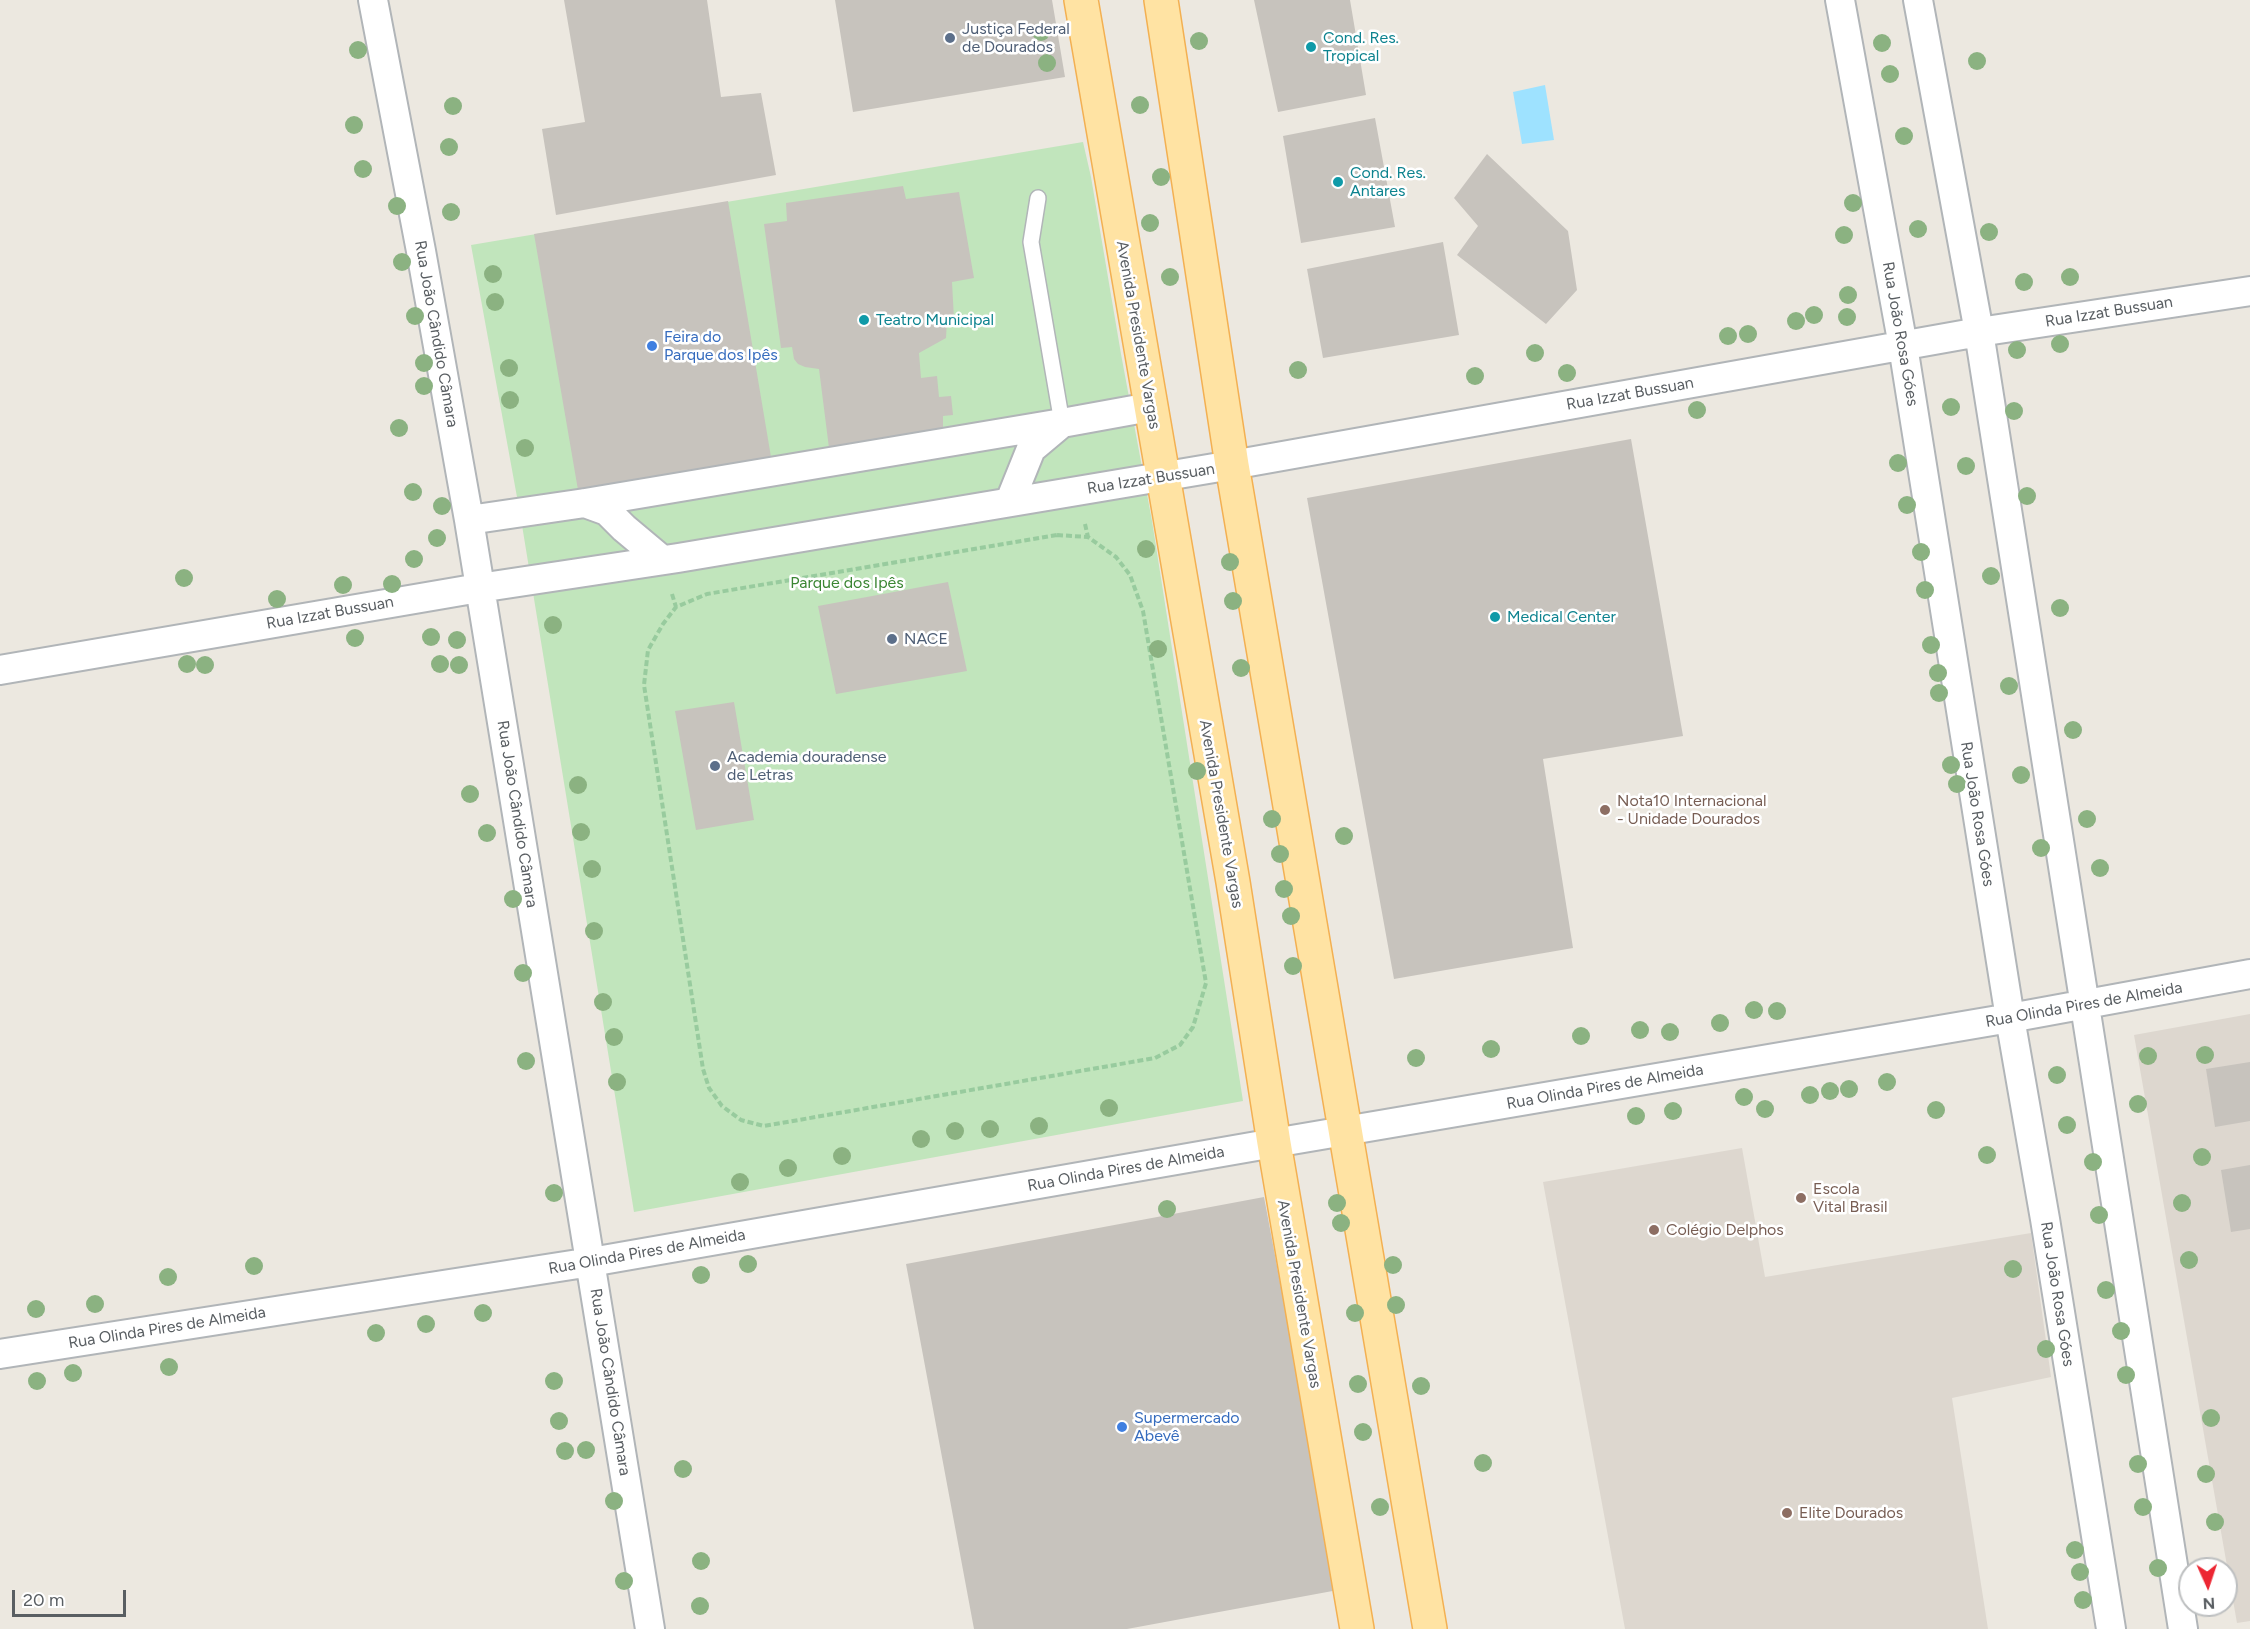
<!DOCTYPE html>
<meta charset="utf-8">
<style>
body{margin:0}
#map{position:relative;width:2250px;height:1629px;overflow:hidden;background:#ece8e0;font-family:Figtree,sans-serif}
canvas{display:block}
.north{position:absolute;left:2178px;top:1557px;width:60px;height:60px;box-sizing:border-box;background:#fff;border:2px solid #bdbfc0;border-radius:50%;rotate:177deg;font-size:16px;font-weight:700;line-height:24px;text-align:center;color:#595e62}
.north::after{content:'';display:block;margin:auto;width:21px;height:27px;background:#ec2733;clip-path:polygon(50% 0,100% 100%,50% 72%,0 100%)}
.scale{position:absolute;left:12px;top:1590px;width:114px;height:27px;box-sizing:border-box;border:3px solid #595e62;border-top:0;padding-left:8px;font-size:18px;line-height:21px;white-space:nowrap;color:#595e62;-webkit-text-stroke:4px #fff;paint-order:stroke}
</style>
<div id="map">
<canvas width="2250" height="1629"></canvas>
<div class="north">N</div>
<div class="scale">20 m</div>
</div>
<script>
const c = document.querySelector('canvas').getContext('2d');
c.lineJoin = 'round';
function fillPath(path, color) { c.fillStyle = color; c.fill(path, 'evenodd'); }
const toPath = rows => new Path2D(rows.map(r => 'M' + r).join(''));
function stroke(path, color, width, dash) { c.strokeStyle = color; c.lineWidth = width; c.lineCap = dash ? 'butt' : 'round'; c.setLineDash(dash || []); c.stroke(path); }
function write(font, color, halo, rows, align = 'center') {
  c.font = font + ' Figtree,sans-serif'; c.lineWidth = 5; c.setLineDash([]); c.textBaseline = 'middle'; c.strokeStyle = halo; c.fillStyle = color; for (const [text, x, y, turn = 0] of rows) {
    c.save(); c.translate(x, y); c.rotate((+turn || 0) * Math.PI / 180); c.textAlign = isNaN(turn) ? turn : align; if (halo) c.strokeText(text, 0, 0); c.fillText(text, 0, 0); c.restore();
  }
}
fillPath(toPath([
 [2250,1014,2250,1621,2237,1623,2134,1035],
 [1742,1148,1765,1277,2031,1233,2051,1377,1952,1398,1988,1629,1625,1629,1543,1182]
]), '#ddd7cf');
fillPath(toPath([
 [1083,142,1091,177,1121,354,1152,521,1243,1101,634,1212,521,519,471,245]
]), '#c1e5bc');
fillPath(toPath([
 [1545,85,1554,140,1522,144,1513,92]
]), '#9ee2ff');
fillPath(toPath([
 [564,0,707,0,721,97,761,93,776,175,556,215,542,129,585,122],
 [835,0,1052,0,1065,77,853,112],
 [1254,0,1350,0,1366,95,1278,112],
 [1375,118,1395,227,1301,243,1283,136],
 [1487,154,1568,231,1577,290,1546,324,1457,255,1478,226,1454,198],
 [903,186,906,199,959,192,974,278,952,282,954,319,947,320,946,338,919,353,921,378,937,376,939,397,951,396,953,415,943,416,943,432,829,448,819,369,805,367,798,364,794,359,792,347,781,348,764,224,787,221,786,203],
 [728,201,771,457,578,490,534,234],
 [1443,242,1459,335,1323,358,1307,269],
 [1631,439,1683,736,1543,759,1573,948,1394,979,1307,498],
 [948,582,967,671,836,694,818,606],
 [734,702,754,820,696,830,675,711],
 [2250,1062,2250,1121,2215,1127,2206,1069],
 [2250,1165,2250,1229,2231,1232,2221,1170],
 [1264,1197,1338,1590,1127,1629,974,1629,906,1264]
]), '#c7c3bd');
const lane = toPath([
 [1038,198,1031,242,1062,423]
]);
const street = toPath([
 [373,0,421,251,469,520,650,1629],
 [1840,0,1903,346,2010,1018,2045,1219,2111,1629],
 [1918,0,1979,332,2183,1629],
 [1010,501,1031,449,1062,423,1150,407],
 [585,503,607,511,624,528,661,559],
 [469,520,585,503,1062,423],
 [0,670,479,588,678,558,1232,465,1979,332,2250,291],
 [0,1354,591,1262,1274,1143,2010,1018,2250,974]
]);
const primary = toPath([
 [1081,0,1233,882,1274,1143,1357,1629],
 [1161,0,1232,465,1430,1629]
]);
stroke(lane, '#b1b5b8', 18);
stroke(street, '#b1b5b8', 32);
stroke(primary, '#f3b052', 36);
stroke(toPath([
 [1085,524,1088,537],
 [1057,535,1088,537,1116,557,1130,575,1143,611,1206,983,1193,1027,1180,1045,1155,1058,764,1126,741,1120,722,1106,709,1088,703,1069,644,685,648,650,663,624,676,607,707,594,1057,535],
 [672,594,676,607]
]), '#98cb9e', 4, [6, 3]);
stroke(lane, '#fff', 15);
stroke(street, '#fff', 28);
stroke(primary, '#ffe3a3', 33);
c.fillStyle = '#8bb281';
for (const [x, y] of [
 [1041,32],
 [1199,41],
 [1882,43],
 [358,50],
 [1977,61],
 [1047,63],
 [1890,74],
 [1140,105],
 [453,106],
 [354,125],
 [1904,136],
 [449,147],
 [363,169],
 [1161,177],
 [1853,203],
 [397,206],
 [451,212],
 [1150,223],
 [1918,229],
 [1989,232],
 [1844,235],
 [402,262],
 [493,274],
 [1170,277],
 [2070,277],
 [2024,282],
 [1848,295],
 [495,302],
 [1814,315],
 [415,316],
 [1847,317],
 [1796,321],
 [1748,334],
 [1728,336],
 [2060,344],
 [2017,350],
 [1535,353],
 [424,363],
 [509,368],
 [1298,370],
 [1567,373],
 [1475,376],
 [424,386],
 [510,400],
 [1951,407],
 [1697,410],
 [2014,411],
 [399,428],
 [525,448],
 [1898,463],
 [1966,466],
 [413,492],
 [2027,496],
 [1907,505],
 [442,506],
 [437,538],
 [1146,549],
 [1921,552],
 [414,559],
 [1230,562],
 [1991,576],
 [184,578],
 [392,584],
 [343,585],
 [1925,590],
 [277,599],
 [1233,601],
 [2060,608],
 [553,625],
 [431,637],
 [355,638],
 [457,640],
 [1931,645],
 [1158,649],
 [187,664],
 [440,664],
 [205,665],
 [459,665],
 [1241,668],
 [1938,673],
 [2009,686],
 [1939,693],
 [2073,730],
 [1951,765],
 [1197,771],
 [2021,775],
 [1957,784],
 [578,785],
 [470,794],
 [1272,819],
 [2087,819],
 [581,832],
 [487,833],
 [1344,836],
 [2041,848],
 [1280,854],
 [2100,868],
 [592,869],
 [1284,889],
 [513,899],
 [1291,916],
 [594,931],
 [1293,966],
 [523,973],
 [603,1002],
 [1754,1010],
 [1777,1011],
 [1720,1023],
 [1640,1030],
 [1670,1032],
 [1581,1036],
 [614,1037],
 [1491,1049],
 [2205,1055],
 [2148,1056],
 [1416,1058],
 [526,1061],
 [2057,1075],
 [617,1082],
 [1887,1082],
 [1849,1089],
 [1830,1091],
 [1810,1095],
 [1744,1097],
 [2138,1104],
 [1109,1108],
 [1765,1109],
 [1936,1110],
 [1673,1111],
 [1636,1116],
 [2067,1125],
 [1039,1126],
 [990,1129],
 [955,1131],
 [921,1139],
 [1987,1155],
 [842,1156],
 [2202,1157],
 [2093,1162],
 [788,1168],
 [740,1182],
 [554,1193],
 [1337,1203],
 [2182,1203],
 [1167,1209],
 [2099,1215],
 [1341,1223],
 [2189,1260],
 [748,1264],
 [1393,1265],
 [254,1266],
 [2013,1269],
 [701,1275],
 [168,1277],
 [2106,1290],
 [95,1304],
 [1396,1305],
 [36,1309],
 [483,1313],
 [1355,1313],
 [426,1324],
 [2121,1331],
 [376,1333],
 [2046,1349],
 [169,1367],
 [73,1373],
 [2126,1375],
 [37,1381],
 [554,1381],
 [1358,1384],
 [1421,1386],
 [2211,1418],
 [559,1421],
 [1363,1432],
 [586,1450],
 [565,1451],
 [1483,1463],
 [2138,1464],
 [683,1469],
 [2206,1474],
 [614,1501],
 [1380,1507],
 [2143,1507],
 [2215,1522],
 [2075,1550],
 [701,1561],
 [2158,1568],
 [2080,1572],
 [624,1581],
 [2083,1600],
 [700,1606]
]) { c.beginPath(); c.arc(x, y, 9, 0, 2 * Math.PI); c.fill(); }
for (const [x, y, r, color] of [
 [950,38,6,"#5c6f8a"],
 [1311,47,6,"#0f9aa8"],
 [1338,182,6,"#0f9aa8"],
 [864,320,6,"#0f9aa8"],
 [652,346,6,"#3f7fe0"],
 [1495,617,6,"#0f9aa8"],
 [892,639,6,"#5c6f8a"],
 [715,766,6,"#5c6f8a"],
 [1605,810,6,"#8d6e63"],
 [1801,1198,6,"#8d6e63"],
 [1654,1230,6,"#8d6e63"],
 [1122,1427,6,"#3f7fe0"],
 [1787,1513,6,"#8d6e63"]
]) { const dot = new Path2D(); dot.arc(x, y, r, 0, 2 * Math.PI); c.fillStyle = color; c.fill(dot); stroke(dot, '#fff', 2); }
write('16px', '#4e5e75', '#fff', [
 ["Justiça Federal",962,29],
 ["de Dourados",962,47],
 ["NACE",904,639],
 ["Academia douradense",727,757],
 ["de Letras",727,775]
], 'left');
write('16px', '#0d838f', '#fff', [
 ["Cond. Res.",1323,38],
 ["Tropical",1323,56],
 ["Cond. Res.",1350,173],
 ["Antares",1350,191],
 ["Teatro Municipal",876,320],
 ["Medical Center",1507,617]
], 'left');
write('16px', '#595e62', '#fff', [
 ["Rua Izzat Bussuan",2109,312,-9],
 ["Rua João Cândido Câmara",436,334,80],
 ["Rua João Rosa Góes",1900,334,80],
 ["Avenida Presidente Vargas",1138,335,80],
 ["Rua Izzat Bussuan",1630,394,-10],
 ["Rua Izzat Bussuan",1151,479,-9],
 ["Rua Izzat Bussuan",330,613,-10],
 ["Rua João Cândido Câmara",517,814,81],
 ["Avenida Presidente Vargas",1221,814,80],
 ["Rua João Rosa Góes",1977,814,81],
 ["Rua Olinda Pires de Almeida",2084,1005,-10],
 ["Rua Olinda Pires de Almeida",1605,1087,-10],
 ["Rua Olinda Pires de Almeida",1126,1169,-10],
 ["Rua Olinda Pires de Almeida",647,1252,-10],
 ["Avenida Presidente Vargas",1299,1294,80],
 ["Rua João Rosa Góes",2057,1294,81],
 ["Rua Olinda Pires de Almeida",167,1328,-9],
 ["Rua João Cândido Câmara",610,1382,81]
]);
write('16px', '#366cbe', '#fff', [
 ["Feira do",664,337],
 ["Parque dos Ipês",664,355],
 ["Supermercado",1134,1418],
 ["Abevê",1134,1436]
], 'left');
write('16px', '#3b8633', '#fff', [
 ["Parque dos Ipês",847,583]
]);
write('16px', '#785e54', '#fff', [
 ["Nota10 Internacional",1617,801],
 ["- Unidade Dourados",1617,819],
 ["Escola",1813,1189],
 ["Vital Brasil",1813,1207],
 ["Colégio Delphos",1666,1230],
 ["Elite Dourados",1799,1513]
], 'left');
</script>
